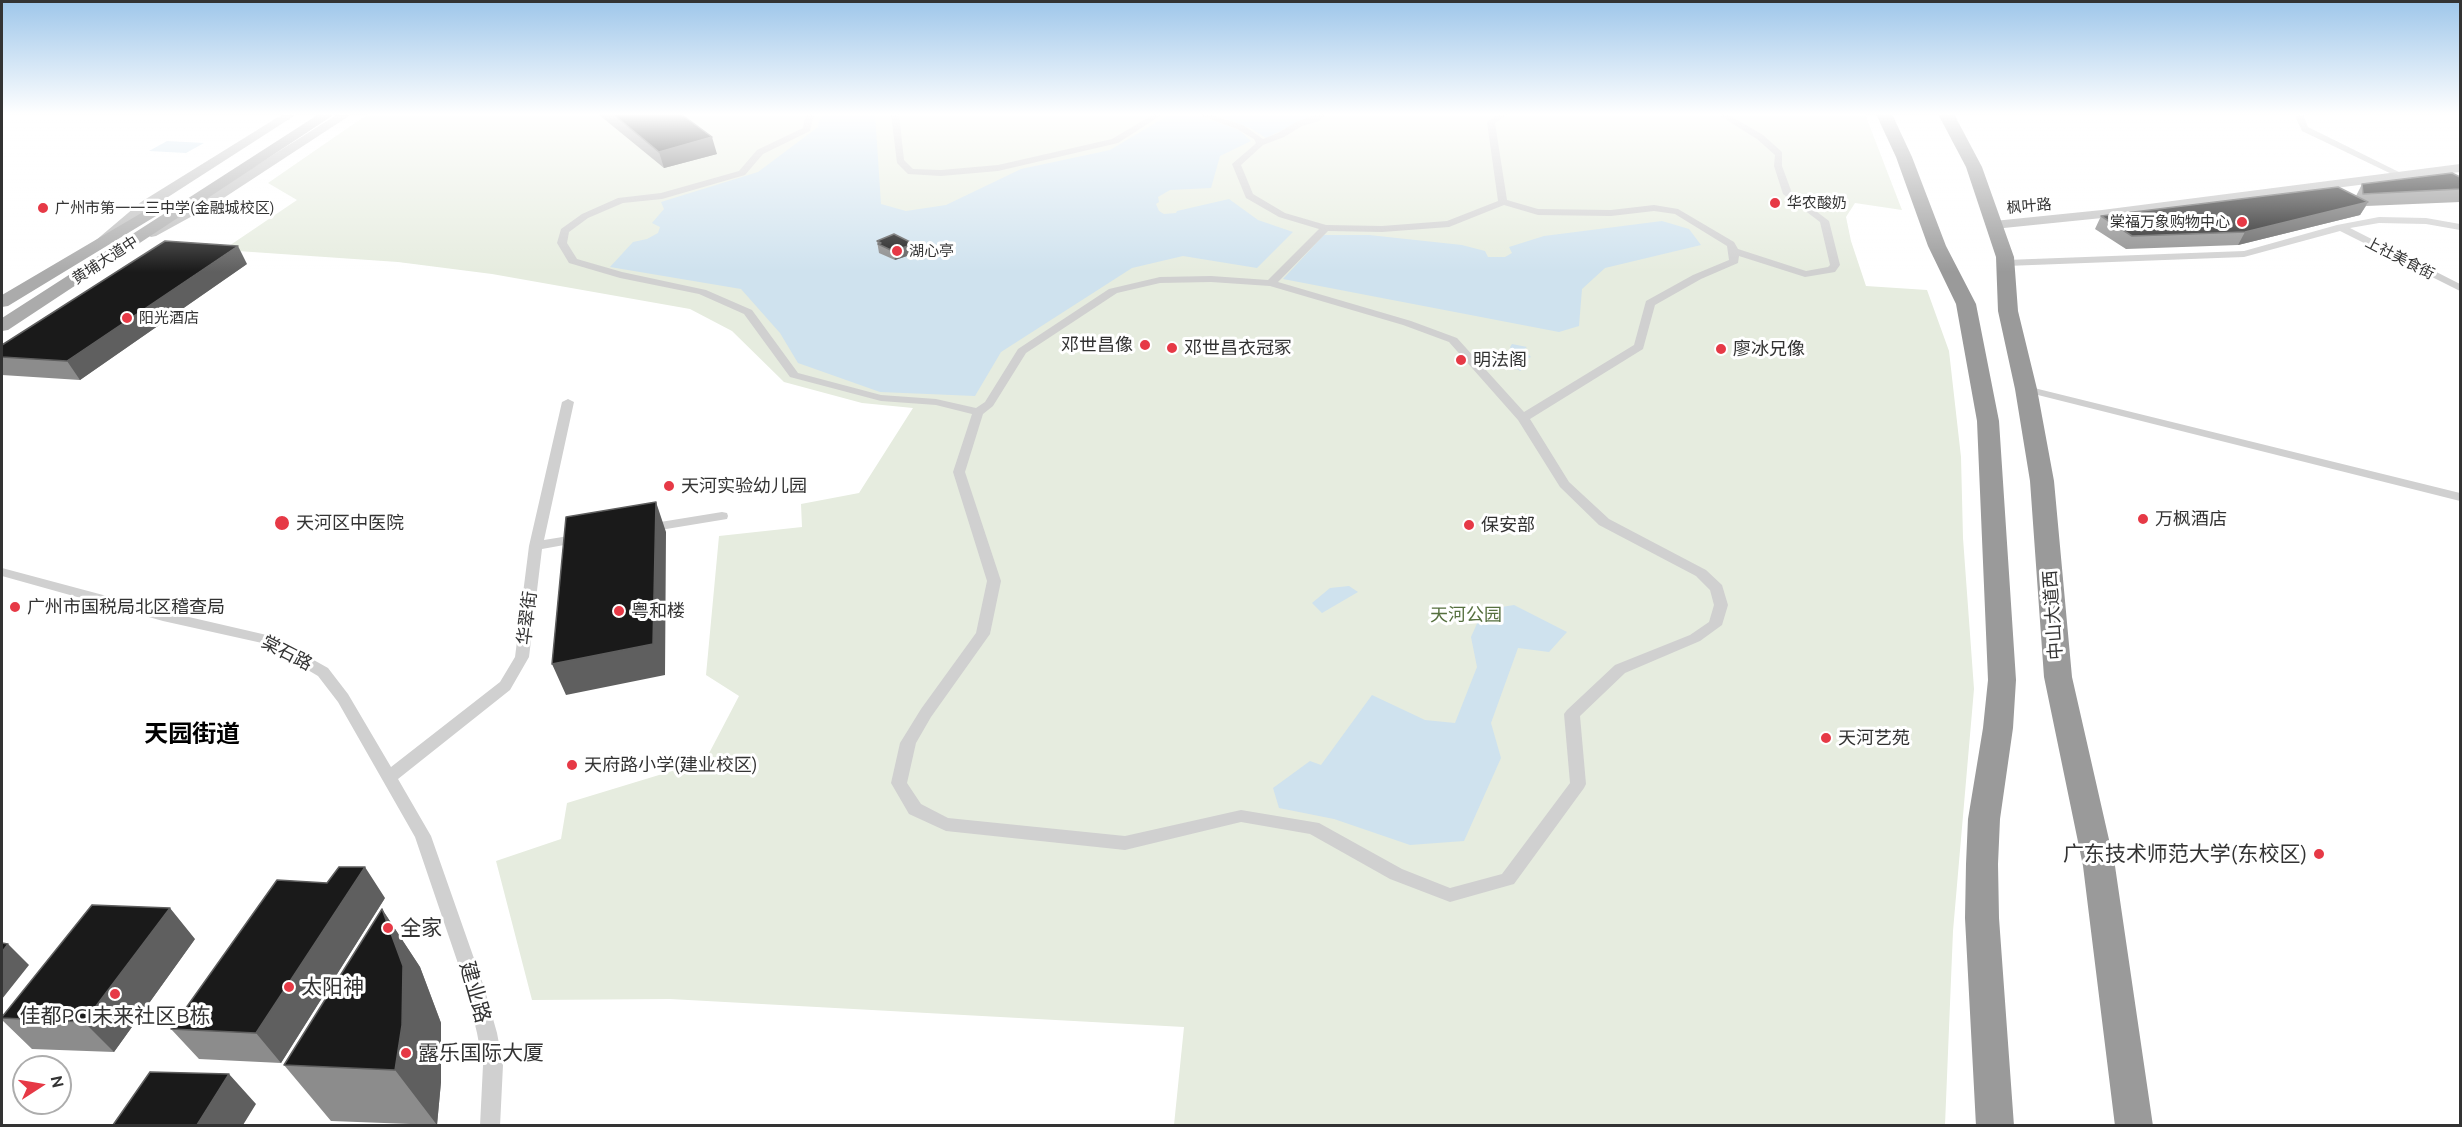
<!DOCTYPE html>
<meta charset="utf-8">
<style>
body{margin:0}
#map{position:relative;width:2462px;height:1127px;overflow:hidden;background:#fff;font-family:Ubuntu,sans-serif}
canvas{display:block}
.frame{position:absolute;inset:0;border:3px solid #333;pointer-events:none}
.north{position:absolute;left:12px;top:1055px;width:60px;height:60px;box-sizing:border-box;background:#fff;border:2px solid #adadad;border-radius:50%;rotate:78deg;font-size:16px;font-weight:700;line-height:24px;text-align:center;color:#333}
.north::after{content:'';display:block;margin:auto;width:21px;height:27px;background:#e63946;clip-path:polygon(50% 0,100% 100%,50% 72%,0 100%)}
</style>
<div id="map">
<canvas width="2462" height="1127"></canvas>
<div class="frame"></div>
<div class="north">N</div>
</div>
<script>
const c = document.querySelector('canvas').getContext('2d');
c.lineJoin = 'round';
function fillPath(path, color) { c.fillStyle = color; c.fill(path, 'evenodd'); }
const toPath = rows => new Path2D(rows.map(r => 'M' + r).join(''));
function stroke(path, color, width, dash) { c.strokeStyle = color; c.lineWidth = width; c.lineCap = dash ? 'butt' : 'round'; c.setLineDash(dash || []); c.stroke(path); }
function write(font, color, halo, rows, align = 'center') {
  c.font = font + ' Ubuntu,"Noto Sans SC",sans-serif'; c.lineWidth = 6; c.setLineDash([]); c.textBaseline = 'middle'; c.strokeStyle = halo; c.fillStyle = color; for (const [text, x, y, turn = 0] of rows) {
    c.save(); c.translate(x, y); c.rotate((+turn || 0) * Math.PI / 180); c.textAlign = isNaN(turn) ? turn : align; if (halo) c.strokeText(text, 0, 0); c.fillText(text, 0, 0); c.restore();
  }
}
fillPath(toPath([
 [368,114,1865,114,1902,210,1855,203,1846,217,1851,241,1866,286,1927,290,1949,351,1961,457,1963,538,1974,689,1953,931,1945,1125,1174,1125,1184,1027,670,999,532,1000,496,861,561,839,567,803,705,761,739,696,706,675,719,536,802,527,801,504,859,493,913,408,862,403,784,382,732,331,690,309,492,274,398,262,223,250,297,200,268,183]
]), '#e6ecdf');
fillPath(toPath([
 [825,114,875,114,881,204,906,211,946,205,1021,169,1110,150,1167,116,1202,117,1239,130,1251,141,1220,156,1211,188,1170,190,1158,197,1159,202,1156,204,1159,211,1164,214,1176,213,1177,211,1229,199,1258,220,1293,232,1257,268,1183,256,1132,268,1001,352,975,396,880,392,798,363,780,333,741,289,610,267,633,242,647,239,658,233,660,227,652,223,664,209,661,202,758,172,818,127,819,120],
 [1235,114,1314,114,1266,138,1252,129,1222,117],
 [167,141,204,143,186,153,149,151],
 [1662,221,1689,229,1701,245,1605,268,1582,289,1579,326,1559,332,1283,279,1324,235,1369,235,1462,245,1485,251,1488,257,1505,257,1512,253,1509,247,1544,236],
 [1512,344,1527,347,1523,350,1531,357,1521,361,1528,365,1520,371,1499,354,1504,352,1512,352,1510,347],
 [1349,586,1358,592,1322,613,1312,603,1330,588],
 [1514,605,1567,632,1549,652,1518,648,1491,723,1501,758,1464,841,1410,845,1334,819,1279,808,1273,788,1310,761,1321,765,1372,695,1425,720,1455,723,1477,667,1471,637,1483,610]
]), '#cfe2ee');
fillPath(toPath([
 [808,114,817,114,813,118,810,131,763,154,745,175,662,199,623,203,588,218,569,232,567,243,577,259,622,272,706,290,752,310,798,373,881,395,936,399,976,408,985,402,1018,349,1109,289,1160,277,1211,276,1268,280,1319,229,1279,217,1246,198,1232,164,1253,146,1256,143,1254,139,1237,129,1196,114,1208,114,1243,125,1263,139,1278,133,1296,122,1318,114,1327,114,1319,121,1302,126,1284,137,1263,145,1241,165,1253,194,1285,213,1326,225,1382,226,1447,221,1498,201,1487,122,1499,114,1508,114,1495,123,1507,200,1538,209,1611,210,1654,205,1678,209,1734,242,1738,249,1806,271,1828,267,1830,265,1820,222,1783,194,1774,166,1775,155,1757,139,1717,114,1727,114,1763,135,1782,152,1782,166,1792,193,1829,221,1840,265,1835,272,1805,277,1739,256,1738,263,1701,279,1655,305,1643,349,1530,419,1569,482,1609,519,1706,570,1722,585,1728,605,1722,625,1700,641,1625,673,1580,716,1586,784,1584,788,1514,884,1450,902,1390,879,1310,834,1241,822,1125,850,946,831,909,814,891,783,900,743,921,709,976,633,987,581,953,472,972,414,936,405,881,401,790,377,744,314,699,294,620,278,569,263,557,243,561,229,582,214,618,198,661,193,739,171,757,150,803,128,805,117,808,114],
 [1504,205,1538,215,1611,216,1654,211,1675,214,1727,246,1729,260,1693,275,1646,301,1634,345,1524,412,1457,338,1411,321,1278,282,1328,231,1382,232,1449,227,1504,205],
 [1211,282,1270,286,1403,325,1449,342,1518,420,1560,487,1599,525,1696,576,1710,590,1714,605,1709,622,1690,635,1615,665,1567,710,1564,714,1570,783,1502,874,1450,888,1402,869,1319,823,1241,810,1125,836,948,818,921,804,907,783,916,743,931,717,990,634,1001,581,965,472,983,414,993,406,1026,353,1117,293,1160,283,1211,282],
 [891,114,899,114,904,160,913,169,941,170,998,165,1112,139,1154,114,1163,114,1118,143,998,171,941,176,908,174,897,163,891,114],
 [2297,114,2307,114,2304,117,2308,127,2405,175,2398,177,2302,131,2295,116,2297,114],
 [2379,217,2426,218,2460,224,2460,230,2426,224,2379,223,2350,228,2460,284,2460,291,2340,231,2244,257,2006,266,2001,263,2006,260,2244,251,2337,225,2379,217],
 [2026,386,2460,493,2460,501,2022,391,2022,387,2026,386],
 [568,399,574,402,544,540,581,534,588,538,581,542,542,549,529,657,510,690,398,779,431,836,484,987,497,1033,503,1065,500,1126,480,1126,483,1065,477,1033,466,987,415,837,338,702,318,676,262,643,163,621,2,576,2,568,163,611,271,636,328,668,348,694,391,767,500,682,515,657,529,546,562,402,568,399],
 [722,512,727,513,728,516,727,519,648,532,641,528,648,524,722,512]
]), '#d0d0d0');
fillPath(toPath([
 [283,114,297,114,151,208,107,244,97,244,95,241,141,202,283,114],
 [338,114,352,114,216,203,156,236,151,237,144,233,206,197,338,114],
 [2460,164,2460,172,2102,218,1994,229,1987,225,1994,221,2102,210,2460,164]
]), '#bdbdbd');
fillPath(toPath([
 [319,114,335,114,8,330,2,331,2,318,319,114],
 [155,205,163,210,161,213,8,306,2,307,2,295,155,205]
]), '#ababab');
fillPath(toPath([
 [1876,114,1892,114,1912,157,1946,246,1976,304,1999,421,2016,680,2013,728,2000,819,1998,864,1999,918,2014,1126,1976,1126,1965,918,1966,864,1968,819,1983,728,1988,680,1977,421,1956,304,1928,246,1896,157,1876,114],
 [1938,114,1954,114,1982,167,2014,257,2018,311,2037,389,2054,481,2072,677,2115,866,2153,1126,2115,1126,2083,866,2044,677,2030,481,2015,389,1998,311,1996,257,1966,167,1938,114]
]), '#9a9a9a');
fillPath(toPath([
 [598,114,681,114,717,154,664,168],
 [2460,177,2460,202,2366,206,2360,215,2238,245,2126,249,2095,229,2101,216,2356,196,2362,184],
 [877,241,914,244,916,253,895,260,879,253],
 [247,264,80,380,2,375,2,345],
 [385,898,281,1063,199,1059,171,1029],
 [382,909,420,967,441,1023,441,1082,437,1125,331,1121,284,1065],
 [195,939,114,1052,32,1049,2,1020,2,1017]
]), '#8c8c8c');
fillPath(toPath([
 [712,137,717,154,664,168,659,152],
 [2368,202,2360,215,2238,245,2245,232],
 [914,244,916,253,895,260,893,251],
 [238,246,247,264,80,380,67,361],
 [656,502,666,532,665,675,566,695,552,664],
 [365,867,385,898,281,1063,256,1033],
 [170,908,195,939,114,1052,84,1022],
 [382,909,420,967,441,1023,441,1082,437,1125,395,1070],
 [8,944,29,965,2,999,2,952],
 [229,1074,256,1104,243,1125,197,1125]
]), '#5f5f5f');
const building = toPath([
 [613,114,681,114,712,137,659,152,613,114],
 [2452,173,2460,177,2460,189,2363,194,2362,184,2452,173],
 [2338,187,2368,202,2245,232,2132,236,2101,216,2338,187],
 [894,234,914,244,893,251,878,244,881,243,877,241,894,234],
 [165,241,238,246,67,361,2,357,2,345,165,241],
 [656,502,653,644,552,664,566,517,656,502],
 [339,867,365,867,256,1033,171,1029,277,880,327,883,339,867],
 [92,905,170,908,84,1022,2,1018,2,1017,92,905],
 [382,909,403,966,402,1025,395,1070,284,1065,382,909],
 [2,943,8,944,2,952,2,943],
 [150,1072,229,1074,197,1125,113,1125,150,1072]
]);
fillPath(building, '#1a1a1a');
stroke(building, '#5f5f5f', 1.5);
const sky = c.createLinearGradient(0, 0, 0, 272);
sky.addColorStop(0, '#9ec6ea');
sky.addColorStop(0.42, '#fff');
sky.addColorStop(1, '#ffffff00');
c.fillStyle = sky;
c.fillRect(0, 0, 2462, 272);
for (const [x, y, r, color] of [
 [1775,203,6,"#e63946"],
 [43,208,6,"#e63946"],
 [2242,222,6,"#e63946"],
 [897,251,6,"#e63946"],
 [127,318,6,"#e63946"],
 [1145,345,6,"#e63946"],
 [1172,348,6,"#e63946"],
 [1721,349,6,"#e63946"],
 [1461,360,6,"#e63946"],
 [669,486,6,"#e63946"],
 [2143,519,6,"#e63946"],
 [282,523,8,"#e63946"],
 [1469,525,6,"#e63946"],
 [15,607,6,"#e63946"],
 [619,611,6,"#e63946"],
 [1826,738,6,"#e63946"],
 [572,765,6,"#e63946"],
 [2319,854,6,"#e63946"],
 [388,928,6,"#e63946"],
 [289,987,6,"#e63946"],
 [115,994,6,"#e63946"],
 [406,1053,6,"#e63946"]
]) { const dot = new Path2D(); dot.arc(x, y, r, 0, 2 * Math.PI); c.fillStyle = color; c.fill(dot); stroke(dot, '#fff', 2); }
write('15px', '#333', '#fff', [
 ["华农酸奶",1787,203],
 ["广州市第一一三中学(金融城校区)",55,208],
 ["棠福万象购物中心",2230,222,"right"],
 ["湖心亭",909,251],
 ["阳光酒店",139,318]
], 'left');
write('15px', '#333', '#fff', [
 ["枫叶路",2029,206,-5],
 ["上社美食街",2400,258,27],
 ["黄埔大道中",105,260,-33]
]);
write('18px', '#333', '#fff', [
 ["邓世昌像",1133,345,"right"],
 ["邓世昌衣冠冢",1184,348],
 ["廖冰兄像",1733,349],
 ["明法阁",1473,360],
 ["天河实验幼儿园",681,486],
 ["万枫酒店",2155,519],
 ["天河区中医院",296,523],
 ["保安部",1481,525],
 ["广州市国税局北区稽查局",27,607],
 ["粤和楼",631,611],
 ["天河艺苑",1838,738],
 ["天府路小学(建业校区)",584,765]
], 'left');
write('18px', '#56703f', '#fff', [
 ["天河公园",1466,615]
]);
write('18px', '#333', '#fff', [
 ["中山大道西",2053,615,-94],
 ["华翠街",527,618,-83],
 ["棠石路",287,653,27]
]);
write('21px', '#333', '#fff', [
 ["广东技术师范大学(东校区)",2307,854,"right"],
 ["全家",400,928],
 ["太阳神",301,987],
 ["佳都PCI未来社区B栋",115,1016,"center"],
 ["露乐国际大厦",418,1053]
], 'left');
write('21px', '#333', '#fff', [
 ["建业路",475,992,74]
]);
write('bold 24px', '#000', '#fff', [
 ["天园街道",192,734]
]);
</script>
